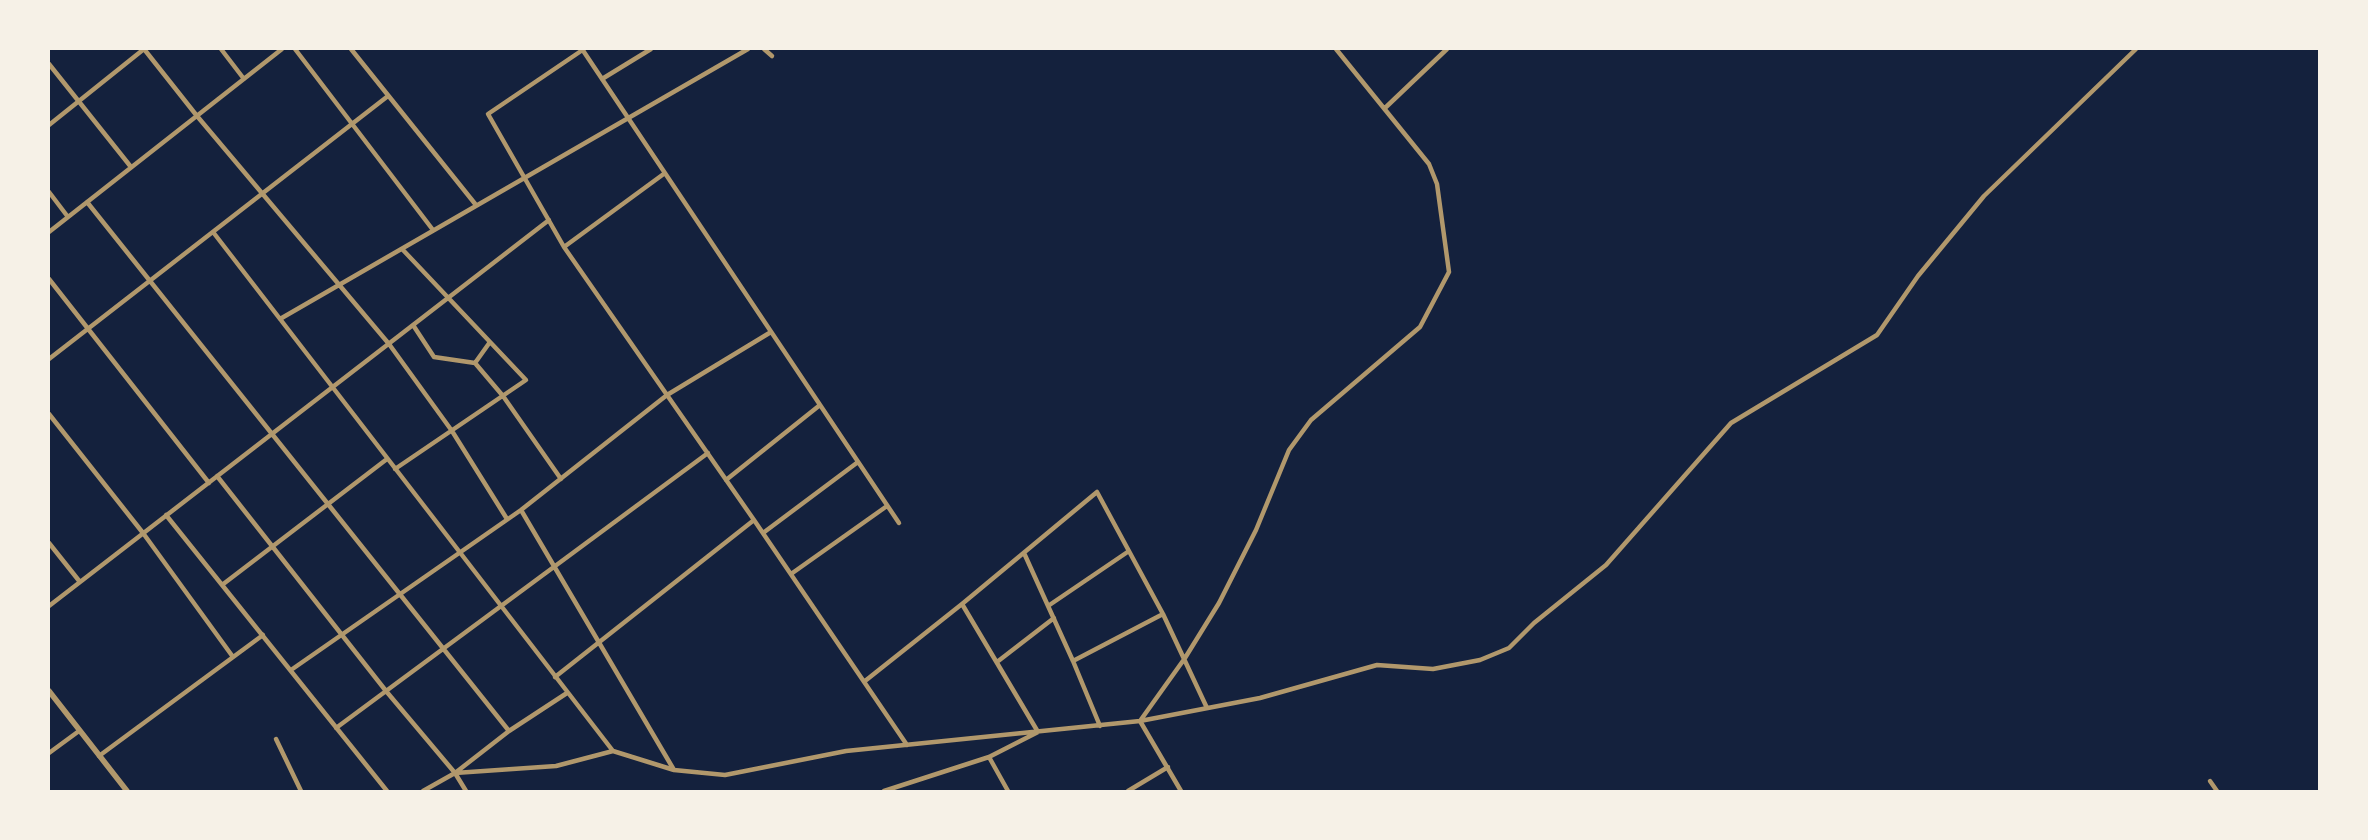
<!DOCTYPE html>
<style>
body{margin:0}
#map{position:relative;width:2368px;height:840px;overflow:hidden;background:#14213d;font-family:"DejaVu Sans",sans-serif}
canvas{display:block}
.frame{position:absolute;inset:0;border:50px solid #f6f1e7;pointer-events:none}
</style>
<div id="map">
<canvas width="2368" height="840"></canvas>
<div class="frame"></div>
</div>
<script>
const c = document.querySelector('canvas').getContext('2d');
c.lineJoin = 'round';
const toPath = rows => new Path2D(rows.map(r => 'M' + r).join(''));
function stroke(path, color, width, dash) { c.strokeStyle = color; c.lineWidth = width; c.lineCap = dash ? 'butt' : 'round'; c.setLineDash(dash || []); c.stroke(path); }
stroke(toPath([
 [144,49,197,116,389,344,452,431,507,519],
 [221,49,244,79],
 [295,49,433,230],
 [351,49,476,205],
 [582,49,899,523],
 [584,49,488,114,564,247,754,520,907,745],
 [764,49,772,56],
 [49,64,131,167],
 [602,79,651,49],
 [1385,108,1447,49],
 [49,125,144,49],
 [49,192,68,217],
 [87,202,509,731],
 [49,232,282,49],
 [213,232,613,751],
 [564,247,665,173],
 [49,279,209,483],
 [280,319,748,49],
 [413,325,434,357,475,363,503,396,561,479],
 [49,359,388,96],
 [475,363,490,342],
 [49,414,143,533,233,657],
 [395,469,526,380,403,250],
 [217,476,386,691,455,773,466,791],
 [726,480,820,405],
 [521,510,674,770],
 [166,515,387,791],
 [763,533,858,462],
 [49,543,80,582],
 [1024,553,1073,661,1100,726],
 [791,574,887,506],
 [222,585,387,459],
 [49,606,549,220],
 [1048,606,1129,551],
 [1073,661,1163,614],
 [997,662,1054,618],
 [291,670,521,510,667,395,771,332],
 [555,677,754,520],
 [865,681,962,604,1097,492,1163,614,1207,708],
 [336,728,708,453],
 [276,739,301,791],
 [49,753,79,731],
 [99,756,263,635],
 [989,757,1008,791],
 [455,773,556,766,613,751,674,770,725,775,846,751,1140,721,1260,698,1377,665,1433,669,1480,660,1509,648,1534,623,1606,565,1731,423,1877,335,1918,276,1984,196,2136,49],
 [2210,781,2217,791],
 [423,791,455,773,509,731,567,693],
 [884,791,989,757,1038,732,962,604],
 [1128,791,1168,767],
 [1181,791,1140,721,1185,658,1219,603,1256,530,1289,450,1311,420,1420,327,1449,272,1437,184,1429,164,1336,49]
]), '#b1986c', 4.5);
stroke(toPath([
 [49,691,127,791]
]), '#b1986c', 5.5);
</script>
